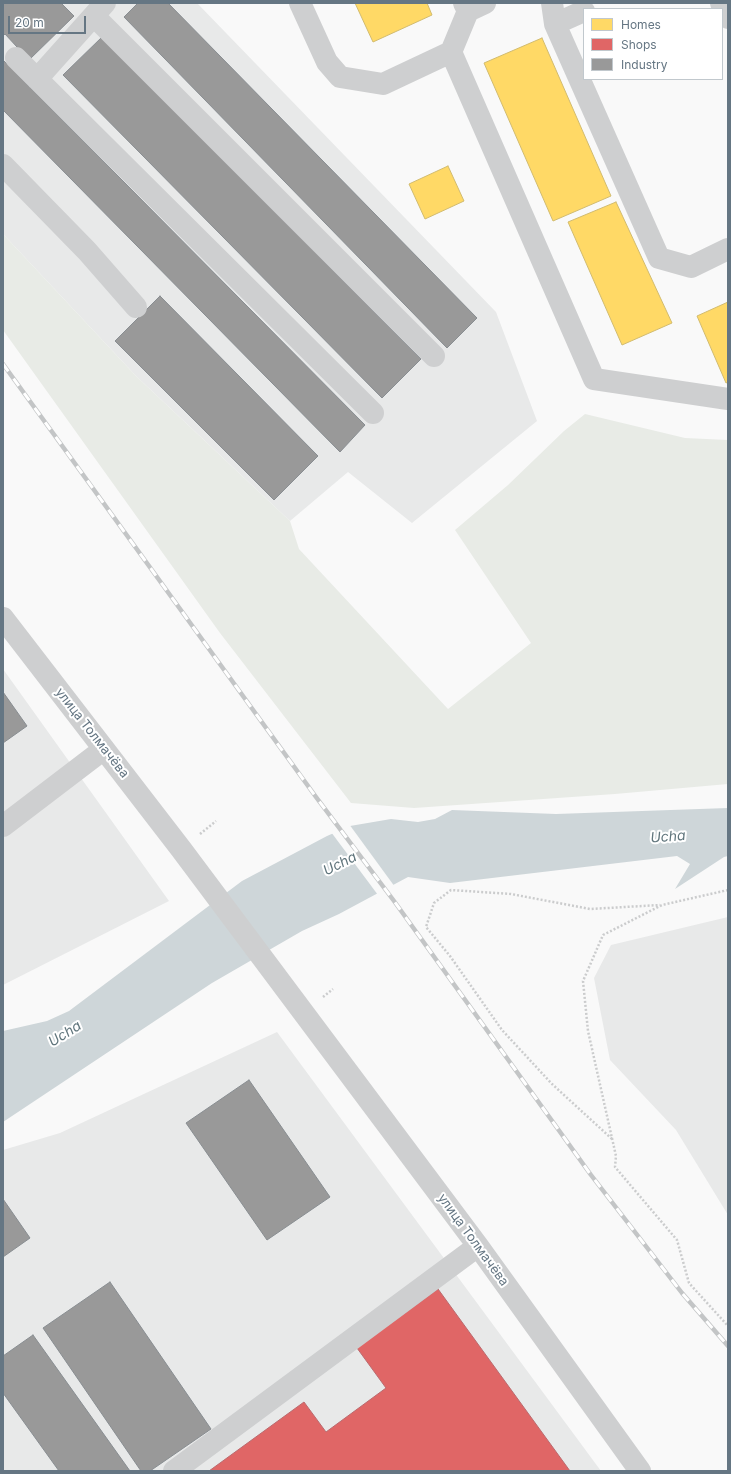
<!DOCTYPE html>
<meta charset="utf-8">
<style>
body{margin:0}
#map{position:relative;width:731px;height:1474px;overflow:hidden;background:#f9f9f9;font-family:Inter,sans-serif}
canvas{display:block}
.frame{position:absolute;inset:0;border:4px solid #657683;pointer-events:none}
.legend{position:absolute;left:583px;top:8px;width:140px;height:72px;box-sizing:border-box;background:#fff;border:1px solid #c1c8cd;margin:0;padding:5px 7px;list-style:none;font-size:12px;color:#657683}
.legend li{display:flex;align-items:center;gap:8px;height:20px}
.legend b{width:20px;border:1px solid #c1c8cd}
.scale{position:absolute;left:8px;top:16px;width:78px;height:18px;box-sizing:border-box;border:2px solid #657683;border-top:0;padding-left:5px;font-size:12px;line-height:14px;white-space:nowrap;color:#657683;-webkit-text-stroke:3px #fff;paint-order:stroke}
</style>
<div id="map">
<canvas width="731" height="1474"></canvas>
<div class="frame"></div>
<ul class="legend">
<li><b style="height:11px;background:#ffd966"></b>Homes</li>
<li><b style="height:11px;background:#e06666"></b>Shops</li>
<li><b style="height:11px;background:#999"></b>Industry</li>
</ul>
<div class="scale">20 m</div>
</div>
<script>
const c = document.querySelector('canvas').getContext('2d');
c.lineJoin = 'round';
function fillPath(path, color) { c.fillStyle = color; c.fill(path, 'evenodd'); }
const toPath = rows => new Path2D(rows.map(r => 'M' + r).join(''));
function stroke(path, color, width, dash) { c.strokeStyle = color; c.lineWidth = width; c.lineCap = dash ? 'butt' : 'round'; c.setLineDash(dash || []); c.stroke(path); }
function write(font, color, halo, rows, align = 'center') {
  c.font = font + ' Inter,sans-serif'; c.lineWidth = 4; c.setLineDash([]); c.textBaseline = 'middle'; c.strokeStyle = halo; c.fillStyle = color; for (const [text, x, y, turn = 0] of rows) {
    c.save(); c.translate(x, y); c.rotate((+turn || 0) * Math.PI / 180); c.textAlign = isNaN(turn) ? turn : align; if (halo) c.strokeText(text, 0, 0); c.fillText(text, 0, 0); c.restore();
  }
}
fillPath(toPath([
 [3,3,197,3,496,312,537,421,412,523,348,472,290,521,136,376,3,234],
 [3,669,169,901,3,985],
 [728,917,728,1215,676,1130,610,1060,594,978,611,945],
 [277,1032,601,1471,3,1471,3,1150,60,1133]
]), '#e8e9e9');
fillPath(toPath([
 [3,234,136,376,290,521,299,549,448,709,531,643,455,530,508,485,564,431,585,414,685,438,728,440,728,784,615,794,414,808,351,803,220,633,3,330]
]), '#e8ebe6');
fillPath(toPath([
 [728,808,728,856,724,857,675,889,690,864,677,856,450,883,408,877,339,914,302,931,212,983,3,1122,3,1031,47,1021,69,1011,242,881,327,836,350,826,391,819,418,822,435,819,452,810,556,814]
]), '#ced6d9');
fillPath(toPath([
 [349,824,395,887,378,895,331,832]
]), '#f9f9f9');
const homes = toPath([
 [355,3,427,3,432,15,373,42,355,3],
 [542,38,611,196,553,221,484,63,542,38],
 [448,166,464,201,425,219,409,184,448,166],
 [616,202,672,323,622,345,568,222,616,202],
 [728,302,728,382,726,383,697,316,728,302]
]);
fillPath(homes, '#ffd966');
stroke(homes, '#d1bb6f', 1);
const shops = toPath([
 [438,1289,570,1471,209,1471,304,1402,326,1432,386,1388,357,1348,438,1289]
]);
fillPath(shops, '#e06666');
stroke(shops, '#bb6b6f', 1);
const industry = toPath([
 [3,3,61,3,74,16,29,60,5,34,3,36,3,3],
 [138,3,168,3,477,318,447,348,124,17,138,3],
 [102,37,421,359,382,398,63,75,102,37],
 [3,60,365,425,340,452,3,110,3,60],
 [160,296,318,456,274,500,115,341,160,296],
 [3,692,27,726,3,743,3,692],
 [249,1080,330,1197,267,1240,186,1123,249,1080],
 [3,1199,30,1238,3,1257,3,1199],
 [110,1282,211,1429,150,1471,141,1471,43,1328,110,1282],
 [33,1335,130,1471,59,1471,3,1393,3,1356,33,1335]
]);
fillPath(industry, '#999');
stroke(industry, '#898e92', 1);
stroke(toPath([
 [200,834,216,821],
 [728,890,662,905,603,935,583,981,588,1031,616,1156,615,1167,677,1240,689,1283,728,1326],
 [323,997,333,989],
 [612,1139,552,1084,502,1030,450,956,426,927,434,903,451,890,511,894,590,909,660,905]
]), '#cbcccd', 2.5, [2, 2]);
stroke(toPath([
 [300,3,327,62,340,77,383,84,451,52],
 [464,3,468,11,451,52,594,379,728,399],
 [552,3,555,24,659,258,691,267,728,249],
 [721,3,728,18],
 [468,11,485,3],
 [94,16,434,356],
 [555,24,584,11],
 [16,58,373,413],
 [37,79,105,3],
 [3,165,87,251,136,307],
 [3,618,181,849,478,1246,640,1471],
 [3,826,104,749],
 [174,1471,478,1246]
]), '#cecfd0', 22);
const rail = toPath([
 [3,364,316,797,394,901,591,1175,682,1293,728,1346]
]);
stroke(rail, '#c3c5c6', 4.5);
stroke(rail, '#fff', 3, [9]);
write('13px', '#657683', '#fff', [
 ["улица Толмачёва",92,733,52],
 ["улица Толмачёва",473,1240,54]
]);
write('italic 14px', '#60757c', '#fff', [
 ["Ucha",668,837,-4],
 ["Ucha",340,864,-27],
 ["Ucha",65,1034,-32]
]);
</script>
